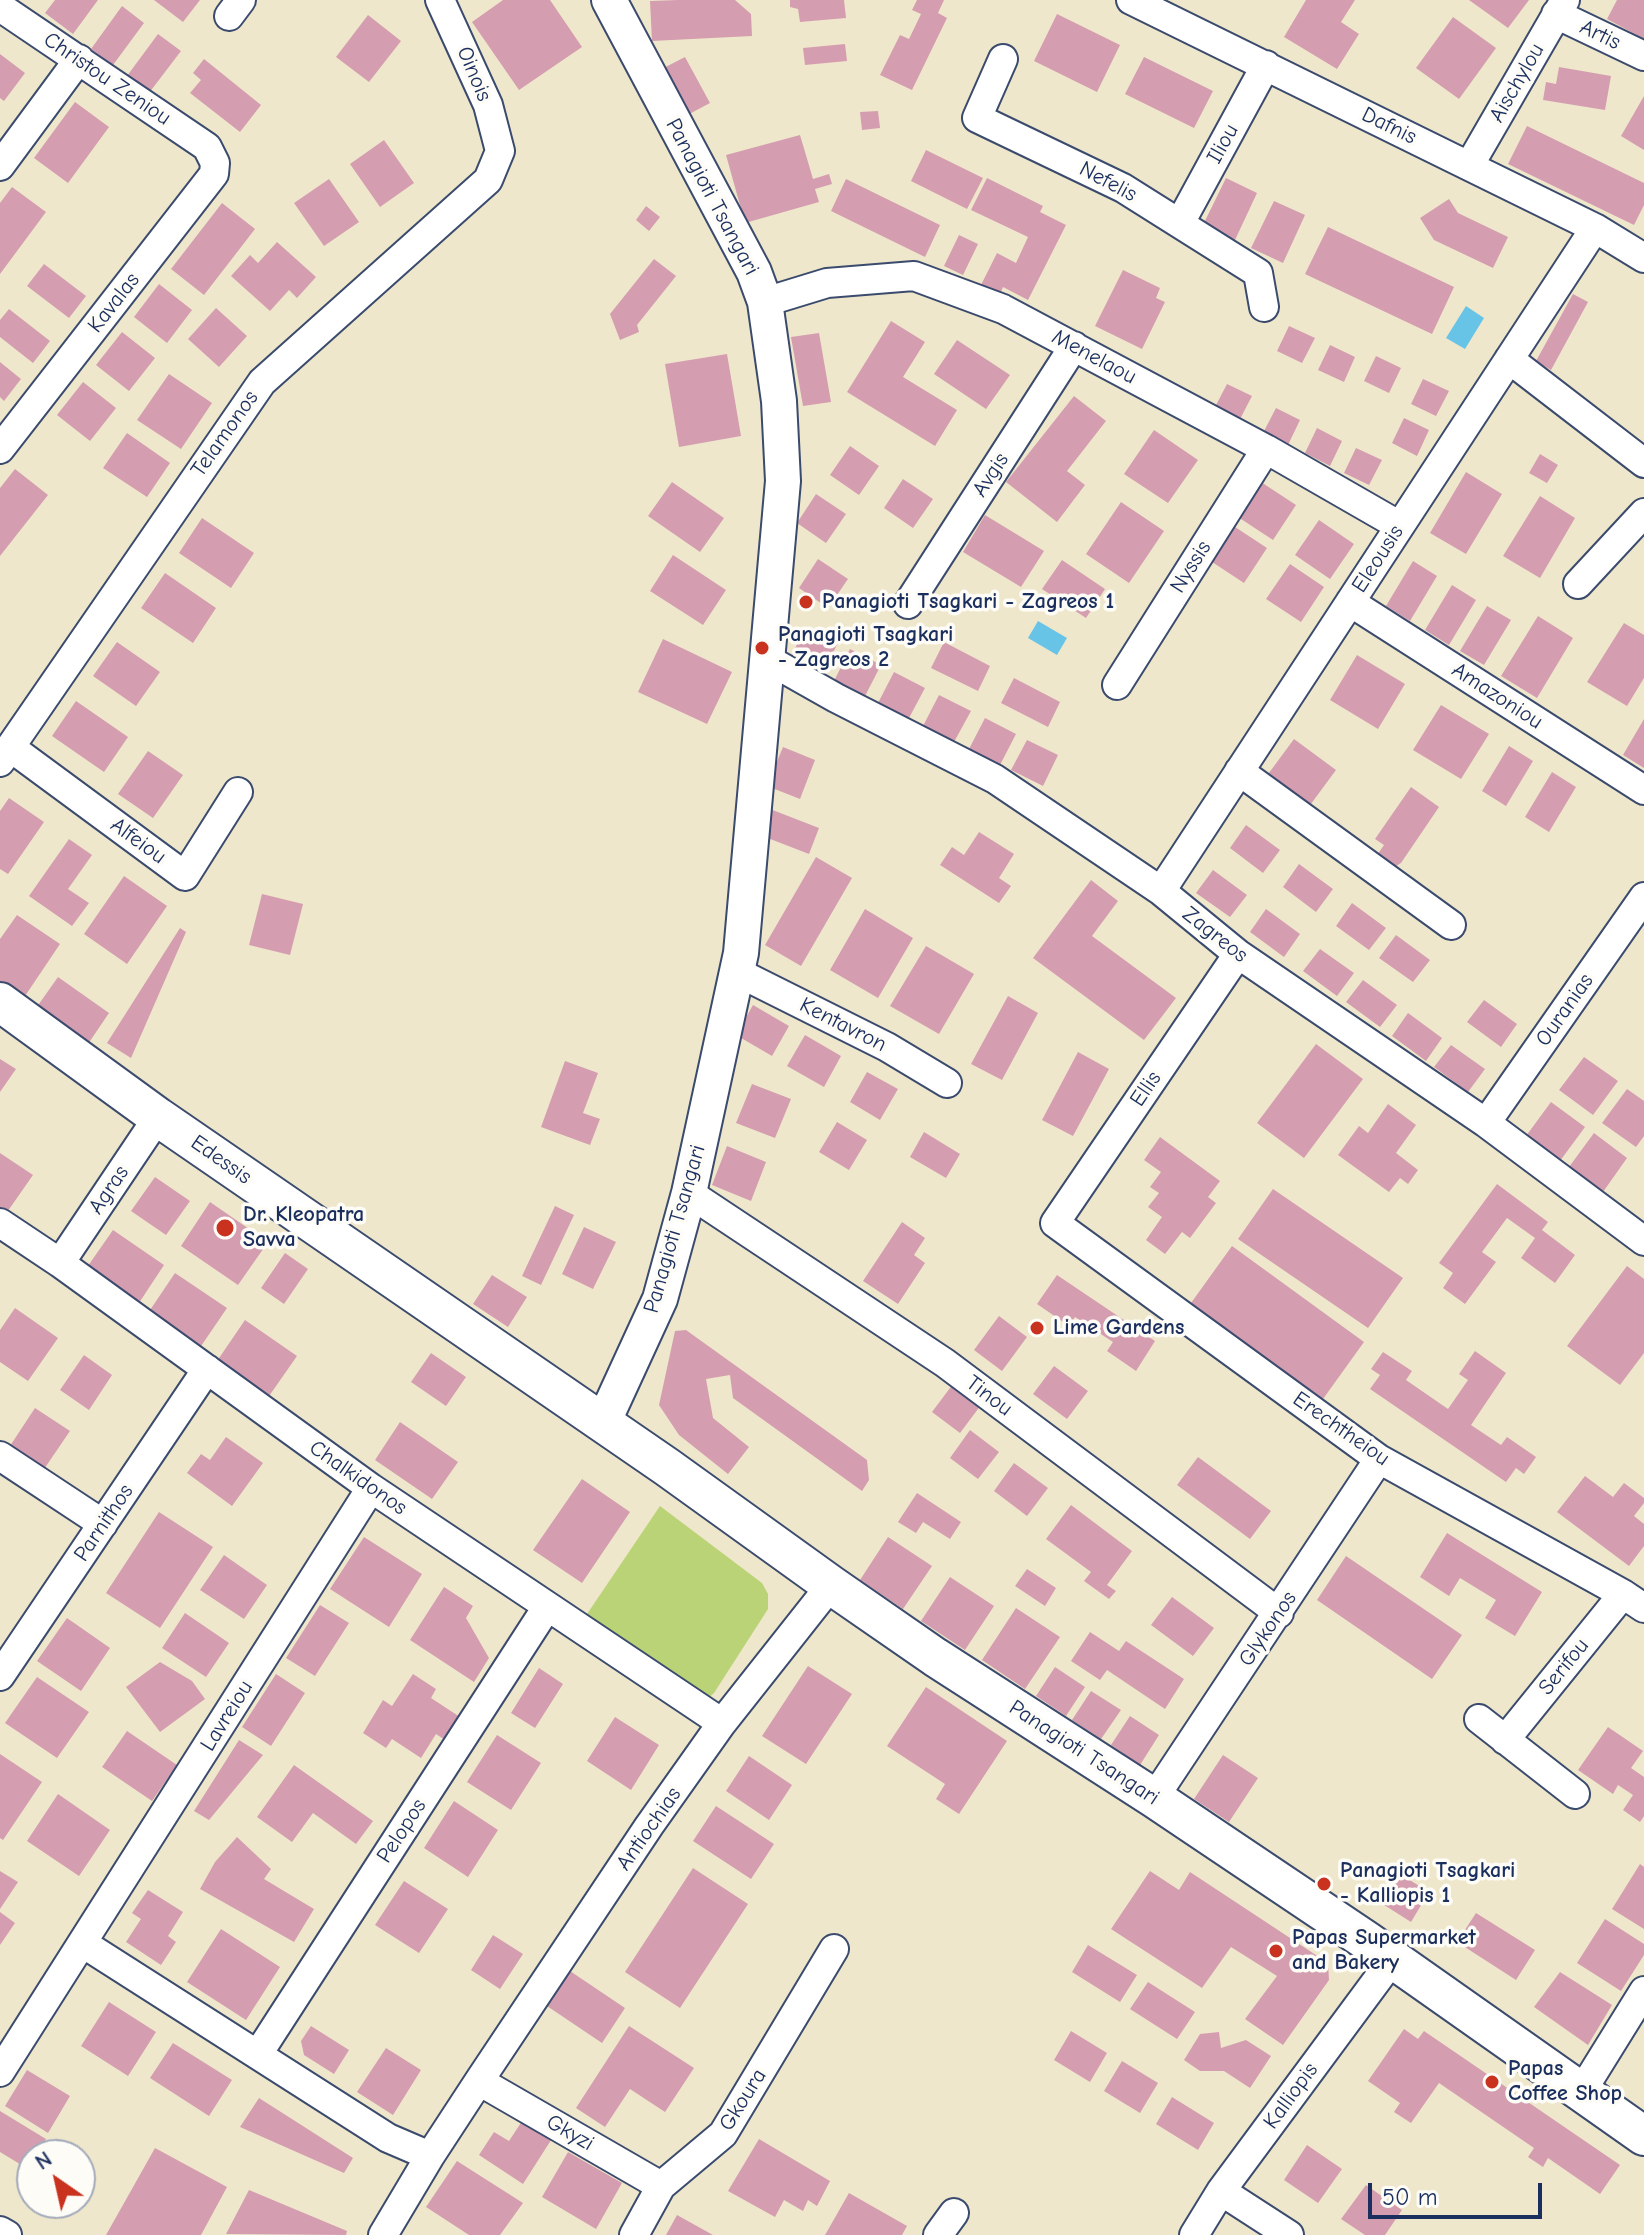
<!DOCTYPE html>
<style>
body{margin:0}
#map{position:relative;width:1644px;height:2235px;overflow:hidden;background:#efe7cb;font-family:"Comic Neue",sans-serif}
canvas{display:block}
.north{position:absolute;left:16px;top:2139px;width:80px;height:80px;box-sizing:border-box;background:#fdfcf7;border:2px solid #a3aaba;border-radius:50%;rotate:326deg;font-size:22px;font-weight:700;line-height:32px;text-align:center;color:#1b2f5e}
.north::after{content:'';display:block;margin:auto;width:28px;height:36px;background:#c8321e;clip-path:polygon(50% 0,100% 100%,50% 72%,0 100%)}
.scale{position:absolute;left:1368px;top:2183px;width:174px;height:36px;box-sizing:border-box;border:4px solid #1b2f5e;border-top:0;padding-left:10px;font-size:24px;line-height:28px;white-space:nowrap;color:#1b2f5e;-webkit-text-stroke:6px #fdfcf7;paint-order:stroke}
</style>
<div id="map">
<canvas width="1644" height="2235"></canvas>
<div class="north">N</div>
<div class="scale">50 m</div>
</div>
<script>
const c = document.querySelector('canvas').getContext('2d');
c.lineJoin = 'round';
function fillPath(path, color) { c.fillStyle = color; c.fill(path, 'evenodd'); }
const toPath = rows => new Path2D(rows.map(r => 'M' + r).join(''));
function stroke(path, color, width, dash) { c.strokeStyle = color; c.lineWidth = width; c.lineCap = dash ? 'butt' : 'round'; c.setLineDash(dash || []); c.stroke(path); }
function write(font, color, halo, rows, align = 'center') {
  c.font = font + ' "Comic Neue",sans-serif'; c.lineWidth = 7; c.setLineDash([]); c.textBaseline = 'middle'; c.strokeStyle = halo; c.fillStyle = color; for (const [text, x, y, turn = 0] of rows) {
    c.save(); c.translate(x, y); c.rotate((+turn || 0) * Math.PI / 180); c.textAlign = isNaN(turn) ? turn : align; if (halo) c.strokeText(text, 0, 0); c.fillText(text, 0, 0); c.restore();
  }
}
fillPath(toPath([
 [660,1506,762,1583,768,1594,768,1609,714,1693,708,1698,585,1617]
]), '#bbd377');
fillPath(toPath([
 [1466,306,1484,318,1465,349,1446,338],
 [1038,621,1067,638,1057,655,1028,638]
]), '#68c4e6');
fillPath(toPath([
 [55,0,98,0,73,34,45,13],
 [154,0,200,0,183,22],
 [503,0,550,0,582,47,519,90,472,22],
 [678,0,735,0,751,14,752,36,652,41,650,1],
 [790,0,844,0,846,18,800,22,798,9,790,7],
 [917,0,944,0,938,13,947,18,912,90,880,75,900,35,909,39,921,14,912,10],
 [1306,0,1355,0,1341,22,1359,34,1337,69,1284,37],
 [1469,0,1529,0,1508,28],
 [1617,0,1644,0,1644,39,1607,19],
 [122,6,144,23,113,65,91,49],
 [1057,14,1120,45,1097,92,1034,61],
 [368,15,401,41,369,82,336,57],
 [1453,17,1496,48,1459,99,1416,68],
 [158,34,181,51,149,93,127,76],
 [845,44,847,61,805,65,803,48],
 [0,54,25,73,4,101,0,98],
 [685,57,710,103,678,120,654,73],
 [1144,57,1213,91,1194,128,1125,94],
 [204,59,261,105,240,132,190,93,201,80,193,73],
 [1559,67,1611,76,1605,110,1543,100,1546,82,1556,84],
 [1644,96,1644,150,1621,136],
 [75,102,109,127,68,183,34,158],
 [878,111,880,128,862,130,860,112],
 [1527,126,1644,183,1644,205,1634,225,1508,164],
 [800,135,813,179,829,174,832,184,815,189,819,202,745,223,726,155],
 [384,140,414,183,380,207,350,164],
 [926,150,983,178,967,209,911,181],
 [987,178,1043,206,1040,212,1066,225,1028,300,1003,287,1000,294,981,285,997,253,1016,263,1028,237,971,210],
 [1226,178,1257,193,1235,240,1203,225],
 [329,179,359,222,324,246,294,203],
 [846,179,940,225,925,257,831,211],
 [12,187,46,212,0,274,0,203],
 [1449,199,1458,213,1508,237,1493,268,1434,240,1420,218],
 [1274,201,1305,215,1283,263,1251,248],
 [222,203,255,229,204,295,171,269],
 [646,206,660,217,649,231,636,220],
 [1328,227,1454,287,1432,334,1305,274],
 [959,235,978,244,963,275,944,266],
 [277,242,316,277,297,298,289,290,270,311,231,276,250,255,258,263],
 [654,259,676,276,637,325,639,332,620,340,610,314],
 [44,264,86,296,69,318,27,286],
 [1123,270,1160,288,1156,298,1165,302,1142,349,1095,326],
 [159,284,192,310,167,343,134,317],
 [1573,294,1588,302,1551,370,1536,361],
 [216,308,247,336,219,367,188,339],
 [9,309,50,341,33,363,0,337,0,320],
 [891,321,925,342,903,377,957,410,935,446,847,392],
 [1289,326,1315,338,1302,363,1277,351],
 [122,332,155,358,129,391,96,365],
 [819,333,831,402,803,406,791,337],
 [957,340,1010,375,986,409,934,374],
 [1330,345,1355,357,1344,382,1318,370],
 [727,354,741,436,679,447,665,364],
 [1376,356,1401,368,1389,393,1364,381],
 [0,362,21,379,4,401,0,397],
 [169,374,212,403,181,449,137,420],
 [1423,379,1449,391,1436,416,1411,404],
 [83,382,116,408,90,441,57,415],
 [1227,384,1252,396,1239,421,1214,409],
 [1074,396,1106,421,1067,471,1085,485,1057,522,1006,482],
 [1276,408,1300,420,1288,445,1263,433],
 [1404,418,1429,430,1417,456,1392,443],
 [1317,428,1342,441,1330,466,1305,453],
 [1154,430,1198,460,1168,503,1124,474],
 [127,433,170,463,147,497,103,468],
 [850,446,879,466,859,495,830,475],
 [1356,448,1382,460,1369,485,1344,473],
 [1540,454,1558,465,1547,483,1529,473],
 [15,469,48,495,0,556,0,488],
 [1466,472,1502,494,1466,554,1430,533],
 [903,479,933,499,913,528,884,508],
 [672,482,724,518,700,552,648,516],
 [1261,482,1296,505,1273,540,1238,517],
 [816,494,846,514,826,543,797,523],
 [1540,496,1575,518,1540,578,1503,556],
 [1121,502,1164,531,1129,583,1086,554],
 [985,515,1044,551,1021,587,963,552],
 [202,518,254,553,231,588,179,553],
 [1319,520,1354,544,1330,579,1295,555],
 [1232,525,1267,548,1244,583,1209,560],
 [673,555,726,590,703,625,650,591],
 [818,559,848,579,828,608,799,588],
 [1062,560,1105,589,1086,618,1042,589],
 [1413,561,1437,576,1410,621,1386,606],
 [1290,564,1324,587,1301,622,1266,599],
 [165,573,216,608,193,643,141,608],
 [1452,585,1476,600,1449,645,1425,630],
 [1487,606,1511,620,1484,665,1460,651],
 [1538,616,1573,638,1537,698,1501,676],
 [1624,623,1644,635,1644,678,1627,706,1587,682],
 [806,627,838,643,822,674,790,658],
 [663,639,732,672,707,724,638,692],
 [117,642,160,672,136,706,93,676],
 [944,642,990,666,978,691,931,668],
 [850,649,881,665,865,696,834,681],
 [1357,655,1405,684,1378,729,1330,700],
 [894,672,925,688,909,718,878,703],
 [1014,678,1060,702,1048,727,1001,703],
 [939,695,971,711,954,742,923,726],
 [76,701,128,737,104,772,52,736],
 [1441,705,1489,734,1461,779,1413,750],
 [985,718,1016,734,1000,765,969,749],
 [1644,719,1644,768,1623,755],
 [1294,739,1336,770,1305,812,1263,781],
 [1027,740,1058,755,1043,786,1011,770],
 [1509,746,1533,761,1506,806,1482,791],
 [783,747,815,760,800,799,767,786],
 [148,751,183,775,153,818,118,794],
 [1552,772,1576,787,1549,832,1525,817],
 [1411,787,1439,807,1401,863,1393,868,1375,858,1384,845,1375,839],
 [9,798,44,822,8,874,0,869,0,811],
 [770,809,819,828,809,854,760,835],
 [1246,825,1280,850,1263,873,1230,848],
 [979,832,1014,854,999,878,1011,886,999,903,940,865,952,847,964,855],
 [69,839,92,855,68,889,89,903,72,926,29,896],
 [816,857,852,878,801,966,765,945],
 [1299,864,1333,889,1316,912,1283,887],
 [1213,870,1247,895,1230,917,1196,893],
 [124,876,167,906,127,964,84,934],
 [1091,880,1118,901,1092,936,1176,998,1144,1040,1033,958],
 [262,894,303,904,290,955,249,945],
 [1352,903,1386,928,1369,950,1336,926],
 [865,909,913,938,878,998,830,970],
 [1266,909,1300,934,1284,957,1250,932],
 [17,915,60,944,21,1002,0,988,0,939],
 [180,928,186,932,131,1058,107,1043],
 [1396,935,1430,960,1413,982,1379,958],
 [926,946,974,974,939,1034,890,1006],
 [1320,949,1354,973,1337,996,1303,971],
 [58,977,109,1013,86,1047,34,1011],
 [1363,980,1397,1005,1380,1027,1346,1002],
 [1008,996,1038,1013,1002,1080,971,1064],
 [1484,1000,1517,1024,1501,1047,1467,1022],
 [753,1005,789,1026,772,1056,736,1035],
 [1408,1013,1442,1038,1426,1061,1392,1036],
 [805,1035,841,1056,824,1087,787,1066],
 [1316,1044,1363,1079,1304,1158,1257,1123],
 [1451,1045,1485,1069,1468,1092,1434,1067],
 [1078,1052,1109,1069,1073,1136,1042,1120],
 [1584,1057,1618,1081,1593,1115,1559,1090],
 [0,1059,16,1069,0,1092],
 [565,1061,598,1073,583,1113,600,1119,590,1145,541,1127],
 [867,1072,898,1089,880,1120,850,1102],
 [752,1084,791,1099,775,1138,736,1123],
 [1627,1089,1644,1101,1644,1136,1636,1147,1602,1123],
 [1551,1102,1585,1127,1560,1161,1526,1136],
 [1388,1104,1416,1125,1396,1153,1418,1170,1408,1184,1400,1178,1389,1192,1338,1155,1359,1126,1368,1133],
 [837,1122,867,1140,849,1170,819,1152],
 [924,1132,960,1154,946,1178,910,1157],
 [1594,1133,1627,1158,1603,1192,1569,1167],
 [1160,1137,1220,1181,1208,1197,1216,1203,1190,1238,1182,1232,1165,1254,1146,1240,1162,1217,1148,1207,1159,1193,1150,1187,1161,1172,1144,1160],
 [727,1146,766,1162,751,1201,712,1185],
 [0,1153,33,1175,3,1218,0,1216],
 [155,1177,190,1201,166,1235,131,1211],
 [1497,1184,1548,1222,1542,1230,1575,1255,1555,1283,1521,1258,1535,1238,1507,1218,1482,1252,1496,1262,1465,1304,1443,1288,1453,1273,1439,1263],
 [1273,1189,1403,1278,1368,1328,1238,1239],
 [210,1202,268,1242,238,1285,181,1246],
 [555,1206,574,1215,541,1285,522,1276],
 [902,1222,925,1238,914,1255,925,1263,898,1304,863,1281],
 [584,1227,616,1242,593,1289,562,1274],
 [113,1230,164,1265,135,1309,83,1273],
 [1232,1246,1364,1342,1323,1399,1191,1303],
 [285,1253,308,1269,284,1304,261,1288],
 [1627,1266,1644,1279,1644,1353,1620,1385,1567,1346],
 [175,1273,227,1308,197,1352,146,1316],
 [492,1275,527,1297,508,1327,473,1304],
 [1057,1275,1155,1341,1136,1371,1107,1351,1113,1342,1075,1317,1069,1326,1037,1304],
 [15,1308,58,1338,28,1381,0,1362,0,1330],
 [999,1316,1027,1337,1002,1371,974,1350],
 [245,1320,297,1356,267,1399,215,1364],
 [686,1330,867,1460,869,1480,862,1491,733,1398,730,1375,706,1379,713,1418,749,1447,728,1474,679,1435,659,1405,675,1331],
 [1475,1351,1506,1373,1471,1425,1501,1445,1507,1437,1536,1457,1524,1474,1516,1468,1506,1482,1370,1389,1380,1375,1371,1369,1383,1352,1412,1371,1406,1380,1448,1409,1468,1380,1459,1374],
 [431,1353,466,1377,446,1406,411,1382],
 [84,1355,112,1375,89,1410,60,1390],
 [1054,1366,1088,1391,1067,1419,1033,1394],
 [953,1384,981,1405,960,1433,932,1412],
 [35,1408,70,1431,40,1475,6,1452],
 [400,1422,458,1462,432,1499,375,1460],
 [970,1430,999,1452,978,1479,950,1458],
 [226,1437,263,1463,232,1506,187,1473,201,1454,210,1460],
 [1198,1457,1271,1511,1250,1539,1177,1485],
 [1014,1463,1048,1488,1027,1516,994,1491],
 [1585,1476,1613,1497,1624,1483,1644,1498,1644,1503,1634,1516,1644,1524,1644,1546,1629,1566,1557,1512],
 [582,1479,630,1512,582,1583,533,1550],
 [917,1493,961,1522,950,1539,923,1522,916,1533,898,1522],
 [1071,1505,1132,1551,1107,1585,1116,1591,1109,1599,1084,1581,1091,1572,1046,1539],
 [159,1512,213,1547,160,1628,106,1593],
 [1447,1533,1542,1592,1515,1636,1485,1618,1496,1600,1460,1578,1449,1596,1420,1577],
 [364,1537,422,1574,389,1627,330,1589],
 [888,1537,932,1566,903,1609,860,1580],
 [224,1555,267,1585,244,1619,200,1590],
 [1346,1556,1462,1635,1432,1679,1317,1600],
 [1027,1569,1056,1588,1045,1606,1015,1586],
 [950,1577,994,1606,965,1650,921,1621],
 [444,1587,473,1606,466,1618,489,1658,474,1682,410,1640],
 [1172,1597,1214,1628,1193,1656,1151,1625],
 [320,1605,349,1623,315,1676,286,1658],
 [1016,1608,1060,1637,1025,1689,982,1660],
 [185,1613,229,1643,206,1677,162,1648],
 [67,1618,110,1648,81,1691,37,1661],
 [1090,1632,1119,1651,1126,1641,1184,1679,1165,1709,1107,1670,1100,1680,1071,1661],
 [160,1662,192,1681,205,1699,160,1732,126,1687],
 [808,1666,852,1694,806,1764,762,1736],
 [1055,1667,1085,1687,1066,1716,1036,1696],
 [539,1668,563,1684,535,1728,511,1713],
 [276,1674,305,1693,271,1746,242,1727],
 [413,1674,436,1689,431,1698,460,1717,445,1740,436,1734,421,1758,392,1739,386,1748,363,1733,383,1700,392,1706],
 [37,1677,89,1712,57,1758,5,1723],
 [926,1687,1007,1741,959,1814,936,1799,945,1784,887,1746],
 [1091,1691,1121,1710,1101,1739,1072,1720],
 [1130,1716,1159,1735,1140,1765,1111,1745],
 [615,1717,659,1745,631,1790,587,1761],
 [1608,1727,1643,1751,1631,1768,1644,1777,1644,1816,1640,1822,1623,1810,1633,1795,1618,1785,1613,1794,1578,1770],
 [127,1731,177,1765,152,1801,102,1767],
 [497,1735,541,1763,511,1810,467,1782],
 [239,1740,263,1755,209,1820,194,1811],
 [0,1754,42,1782,3,1840,0,1838],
 [1223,1755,1258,1778,1229,1822,1194,1799],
 [749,1756,792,1785,769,1820,726,1791],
 [294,1765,373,1821,356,1844,313,1813,292,1842,257,1817],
 [58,1794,110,1830,79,1876,27,1841],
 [454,1801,498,1830,468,1877,424,1848],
 [716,1806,774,1844,751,1879,693,1841],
 [237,1837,271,1869,264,1879,314,1909,294,1942,200,1889,215,1862],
 [1640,1864,1644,1867,1644,1929,1612,1909],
 [693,1868,748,1904,680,2008,625,1972],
 [0,1871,18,1882,0,1909],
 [1150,1871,1179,1890,1190,1872,1328,1963,1329,1980,1283,2045,1245,2019,1277,1976,1231,1947,1202,1988,1111,1929],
 [1400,1874,1429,1892,1411,1922,1381,1903],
 [404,1881,448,1909,419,1953,375,1925],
 [148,1890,183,1912,168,1936,176,1942,161,1965,126,1942,141,1919,132,1913],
 [0,1912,15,1923,0,1945],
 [1476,1913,1535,1950,1516,1980,1457,1942],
 [1605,1919,1644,1944,1644,1955,1621,1991,1577,1963],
 [221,1929,280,1967,246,2020,187,1982],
 [493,1935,523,1954,500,1989,471,1970],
 [1088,1945,1137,1975,1120,2002,1072,1972],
 [567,1969,625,2008,602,2043,544,2004],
 [1560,1972,1612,2005,1588,2045,1534,2007],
 [1148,1982,1195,2012,1177,2039,1130,2009],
 [109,2002,156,2032,128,2076,81,2046],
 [311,2026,349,2050,334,2074,304,2055,301,2041],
 [629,2026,694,2068,665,2112,630,2089,605,2127,576,2108],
 [1404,2029,1418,2039,1424,2031,1620,2165,1600,2194,1548,2158,1543,2167,1528,2157,1534,2148,1439,2083,1411,2123,1394,2112,1400,2103,1368,2081],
 [1071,2031,1107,2053,1090,2082,1054,2060],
 [1219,2032,1221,2048,1246,2040,1271,2056,1250,2088,1224,2071,1200,2071,1184,2060,1200,2034],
 [173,2043,232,2080,209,2116,150,2078],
 [386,2048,421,2070,393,2115,357,2092],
 [1122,2061,1158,2083,1140,2113,1104,2091],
 [27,2070,70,2096,48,2133,5,2106],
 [1172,2097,1214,2123,1198,2150,1156,2124],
 [259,2098,353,2158,344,2173,240,2127],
 [0,2111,46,2139,36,2155,32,2155,32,2161,28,2169,0,2152],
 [524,2118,553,2137,523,2184,479,2155,494,2132,509,2141],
 [759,2139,830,2181,817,2206,808,2200,803,2211,784,2200,775,2217,728,2191],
 [1307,2145,1342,2169,1318,2203,1284,2180],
 [155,2148,227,2187,201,2235,106,2235],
 [568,2152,622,2183,596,2229,542,2197],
 [457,2161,523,2203,500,2235,469,2235,426,2207],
 [1366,2185,1402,2210,1385,2235,1365,2235,1341,2219],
 [249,2190,347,2231,346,2235,226,2234],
 [849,2193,907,2226,902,2235,825,2235],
 [677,2215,713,2235,666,2235]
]), '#d49eb0');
const minor = toPath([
 [1131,0,1595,228,1644,258],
 [0,7,207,147,215,163,214,174,0,449],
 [1556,14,1644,56],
 [229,16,241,0],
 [1003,59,977,118,1123,188,1258,273,1264,307],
 [0,166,79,59],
 [1469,166,1565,0],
 [1180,223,1266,65],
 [765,302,827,283,914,276,1003,309,1266,449,1400,526],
 [1509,359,1644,463],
 [1578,584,1644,513],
 [1350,602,1644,790],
 [908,604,1074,346],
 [767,659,836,698,995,779,1161,891,1238,954,1486,1123,1644,1241],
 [1117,685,1266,449],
 [10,747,185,876,238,792],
 [0,762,262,382,488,180,500,151,488,105,440,0],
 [1239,771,1451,925],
 [1161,891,1595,228],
 [1238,954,1055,1223,1379,1459,1623,1594,1644,1608],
 [737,972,887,1047,947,1083],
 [1486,1123,1644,897],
 [689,1193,945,1363,1279,1613],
 [0,1223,60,1263,371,1488,722,1723],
 [60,1263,158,1117],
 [0,1456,103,1524],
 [0,1676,207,1369],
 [1479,1719,1575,1794],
 [1505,1740,1623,1594],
 [1154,1798,1379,1459],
 [84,1944,388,2138,430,2156],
 [258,2054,547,1607],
 [0,2072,371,1488],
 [479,2081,661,2186],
 [1580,2094,1644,1991],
 [1221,2191,1289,2235],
 [0,2231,7,2235],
 [383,2235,430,2156,479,2081,649,1826,722,1723,831,1585],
 [634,2235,661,2186,723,2134,834,1949],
 [938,2235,954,2213],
 [1194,2235,1221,2191,1392,1960]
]);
const tertiary = toPath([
 [603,1423,660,1299,689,1193,741,953,783,481,779,401,765,302,754,272,609,0]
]);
const secondary = toPath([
 [0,1002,158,1117,667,1467,831,1585,935,1657,1154,1798,1367,1941,1644,2136]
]);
stroke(minor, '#3b4b6e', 32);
stroke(tertiary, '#3b4b6e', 38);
stroke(secondary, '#3b4b6e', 42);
stroke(minor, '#fff', 28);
stroke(tertiary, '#fff', 34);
stroke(secondary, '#fff', 38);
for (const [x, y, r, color] of [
 [806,602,8,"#c8321e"],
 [762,648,8,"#c8321e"],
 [225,1228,10,"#c8321e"],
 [1037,1328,8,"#c8321e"],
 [1324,1884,8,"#c8321e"],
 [1276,1951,8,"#c8321e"],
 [1492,2082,8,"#c8321e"]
]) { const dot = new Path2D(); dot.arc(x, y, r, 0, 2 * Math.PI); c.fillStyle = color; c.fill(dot); stroke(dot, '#fdfcf7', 3); }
write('22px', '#1b2f5e', '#fdfcf7', [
 ["Artis",1600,35,26],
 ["Oinois",474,74,67],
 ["Christou Zeniou",107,79,34],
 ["Aischylou",1517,83,-60],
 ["Dafnis",1389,126,26],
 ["Iliou",1223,144,-61],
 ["Nefelis",1108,182,28],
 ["Panagioti Tsangari",712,197,62],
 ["Kavalas",114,303,-52],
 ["Menelaou",1094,357,28],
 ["Telamonos",225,434,-55],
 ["Avgis",991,475,-57],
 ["Eleousis",1378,559,-57],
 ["Nyssis",1191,567,-58],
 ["Amazoniou",1497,696,33],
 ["Alfeiou",138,841,36],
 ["Zagreos",1215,935,38],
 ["Ouranias",1565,1010,-55],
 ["Kentavron",843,1025,27],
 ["Ellis",1146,1089,-56],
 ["Edessis",221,1160,35],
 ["Agras",109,1190,-56],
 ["Panagioti Tsangari",675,1229,-74],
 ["Tinou",989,1396,37],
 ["Erechtheiou",1341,1429,35],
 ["Chalkidonos",358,1478,35],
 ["Parnithos",104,1523,-56],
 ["Glykonos",1268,1629,-56],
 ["Serifou",1564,1667,-51],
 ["Lavreiou",227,1716,-58],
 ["Panagioti Tsangari",1084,1753,33],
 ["Antiochias",649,1829,-55],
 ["Pelopos",402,1831,-57],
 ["Kalliopis",1291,2096,-54],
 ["Gkoura",743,2100,-58],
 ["Gkyzi",570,2133,30]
]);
write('bold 22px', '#1b2f5e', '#fdfcf7', [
 ["Panagioti Tsagkari - Zagreos 1",822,602],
 ["Panagioti Tsagkari",778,635],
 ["- Zagreos 2",778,660],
 ["Dr. Kleopatra",243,1215],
 ["Savva",243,1240],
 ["Lime Gardens",1053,1328],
 ["Panagioti Tsagkari",1340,1871],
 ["- Kalliopis 1",1340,1896],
 ["Papas Supermarket",1292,1938],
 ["and Bakery",1292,1963],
 ["Papas",1508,2069],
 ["Coffee Shop",1508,2094]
], 'left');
</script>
